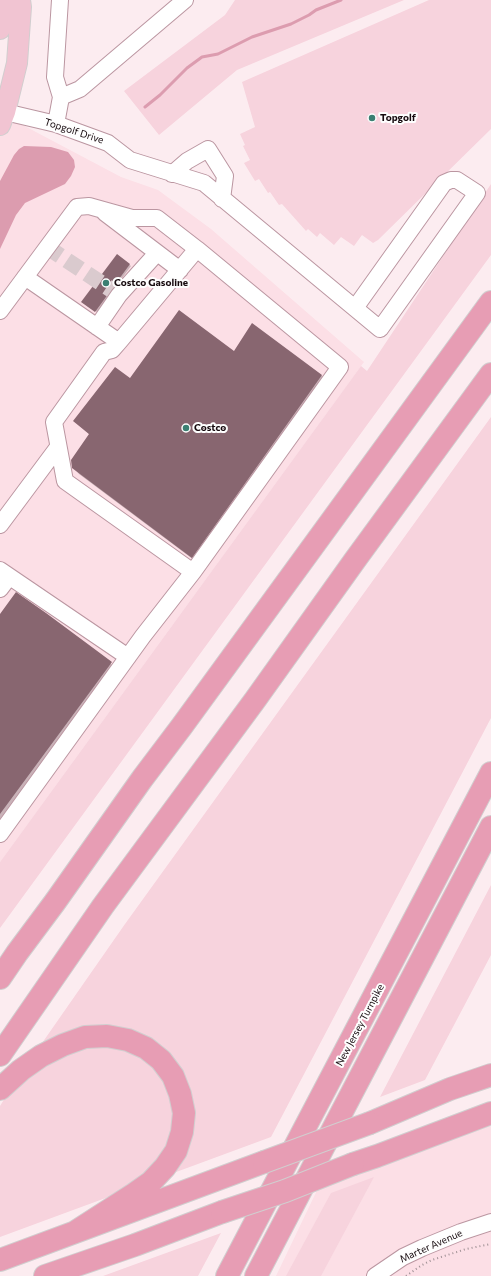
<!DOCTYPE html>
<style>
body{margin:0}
canvas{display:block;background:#fcecf0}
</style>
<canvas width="491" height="1276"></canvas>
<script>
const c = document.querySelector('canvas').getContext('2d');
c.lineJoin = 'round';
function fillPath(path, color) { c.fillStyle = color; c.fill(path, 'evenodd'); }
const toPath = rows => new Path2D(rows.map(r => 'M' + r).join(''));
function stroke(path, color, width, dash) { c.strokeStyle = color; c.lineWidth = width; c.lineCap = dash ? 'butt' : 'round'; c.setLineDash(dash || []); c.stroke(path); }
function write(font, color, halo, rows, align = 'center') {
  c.font = font + ' Commissioner,sans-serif'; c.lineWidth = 4; c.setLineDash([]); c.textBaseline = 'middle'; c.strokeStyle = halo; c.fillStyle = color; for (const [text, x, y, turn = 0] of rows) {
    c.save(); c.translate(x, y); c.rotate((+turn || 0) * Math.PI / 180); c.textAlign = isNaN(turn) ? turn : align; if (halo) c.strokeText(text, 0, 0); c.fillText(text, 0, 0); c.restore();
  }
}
fillPath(toPath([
 [0,113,121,177,158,190,211,229,364,362,0,862],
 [491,1121,491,1276,276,1276,321,1182]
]), '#fcdfe6');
fillPath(toPath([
 [235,0,404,0,237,70,159,135,124,91,225,15],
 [429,0,491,0,491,129,378,240,373,243,362,235,354,246,341,237,334,245,320,233,317,237,308,229,306,231,282,204,279,205,270,192,268,193,259,179,255,181,244,163,250,160,243,146,245,145,240,134,255,127,242,82],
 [491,184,491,255,0,928,0,862,361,366,367,371],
 [491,417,491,718,271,1137,0,1237,0,1106,17,1079,125,924],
 [491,885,491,955,425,1080,380,1097],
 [374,1177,321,1276,286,1276,331,1193],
 [221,1233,198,1276,103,1276]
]), '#f7d3dd');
fillPath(toPath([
 [24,146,51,147,68,152,74,160,75,167,71,176,65,184,25,203,16,215,0,249,0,181,14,155,19,149]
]), '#dc9caf');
fillPath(toPath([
 [117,255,131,266,97,312,84,303],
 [252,325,322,376,328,382,198,563,79,474,73,467,90,435,74,421,130,380,234,353],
 [45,613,116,668,0,823,0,615]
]), '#0003');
stroke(toPath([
 [145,107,160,95,187,68,202,57,218,54,252,37,291,24,309,15,316,10,341,0]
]), '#dc9caf', 3);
fillPath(toPath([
 [117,254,130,264,95,312,81,302],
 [179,310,234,351,252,323,322,375,192,558,72,468,71,460,89,434,73,421,115,367,130,378],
 [16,592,46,613,112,662,0,814,0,614]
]), '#886670');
stroke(toPath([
 [47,247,119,295]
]), '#dacace', 16, [16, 8]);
const minor = toPath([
 [61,97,80,89,185,0],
 [5,112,56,124,108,143,130,160,204,183,380,329,477,193,457,180,451,180,444,183,355,308],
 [56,124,61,97,55,77,60,0],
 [172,174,187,161,208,149,225,176,222,199],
 [105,213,180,270],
 [25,277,119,342],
 [0,311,77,207,89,206,132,218,157,218,197,249,119,342,112,350,104,352,54,422,65,481,193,572],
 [97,327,119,295,157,253],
 [0,525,58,447],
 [0,570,128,657],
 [0,589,9,577],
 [0,834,143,636,193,572,340,367,197,249],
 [375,1276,403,1257,422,1248,461,1232,491,1222]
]);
const major = toPath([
 [0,29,4,0],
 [0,125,5,112,17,63,21,7,20,0]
]);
const highway = toPath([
 [0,978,17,953,55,902,142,779,182,726,491,302],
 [0,1055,103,906,255,700,355,560,491,374],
 [0,1089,21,1070,41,1056,63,1045,85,1037,107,1036,128,1040,146,1048,161,1060,173,1076,180,1094,184,1113,182,1132,176,1151,165,1167,151,1182,134,1194,75,1232],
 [370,1123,450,1089,491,1075],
 [353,1164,377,1156,491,1113],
 [0,1260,264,1162],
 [45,1276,135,1245,222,1212],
 [227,1276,491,773],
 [256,1276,491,827]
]);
stroke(minor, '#bb96a1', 18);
stroke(major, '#d1cecf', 22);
stroke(highway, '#d1cecf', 24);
stroke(toPath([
 [406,1276,422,1265,432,1260,466,1249,491,1244]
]), '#9f9094', 2, [1, 3]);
stroke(minor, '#fff', 16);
stroke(major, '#f1c4d2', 20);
stroke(highway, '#e79db4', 22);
const highwayBridge = toPath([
 [264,1162,370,1123],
 [222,1212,285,1191,353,1164]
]);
stroke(highwayBridge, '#d1cecf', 24, []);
stroke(highwayBridge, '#e79db4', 22);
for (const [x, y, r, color] of [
 [372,118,4,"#3b7f72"],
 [106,283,4,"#3b7f72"],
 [186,428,4,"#3b7f72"]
]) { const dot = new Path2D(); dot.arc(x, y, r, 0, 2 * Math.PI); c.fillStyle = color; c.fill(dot); stroke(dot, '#fefefe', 1.5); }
write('bold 10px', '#170b0f', '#fefefe', [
 ["Topgolf",380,118],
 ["Costco Gasoline",114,283],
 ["Costco",194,428]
], 'left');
write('10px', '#170b0f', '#fefefe', [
 ["Topgolf Drive",74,131,18],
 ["New Jersey Turnpike",360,1025,-62],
 ["Marter Avenue",431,1246,-24]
]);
</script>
